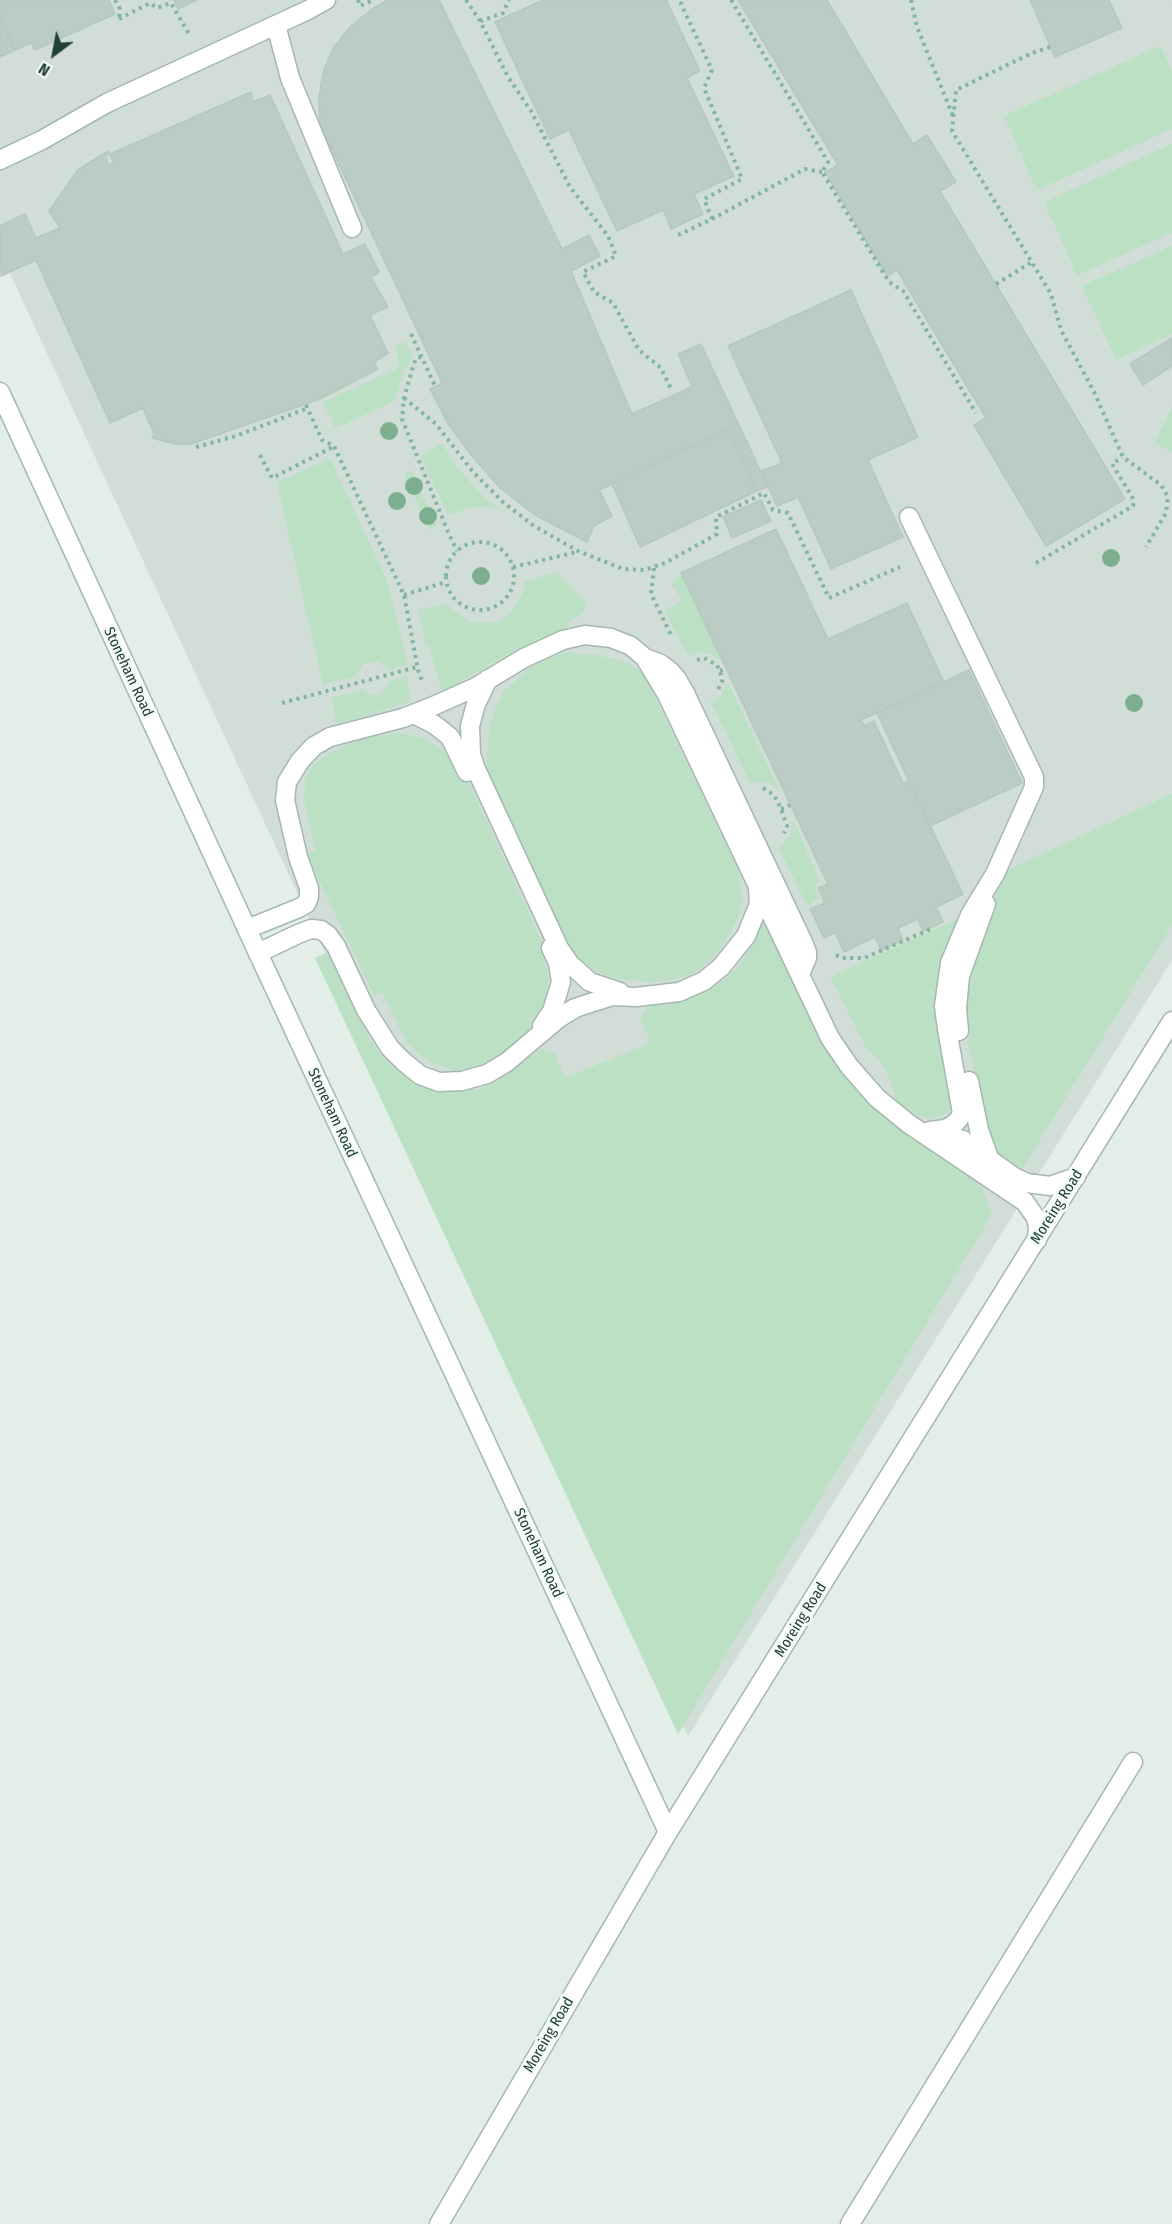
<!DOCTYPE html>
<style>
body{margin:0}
#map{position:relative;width:1172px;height:2224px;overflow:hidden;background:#e3eee9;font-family:"Fira Sans Condensed",sans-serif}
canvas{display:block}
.north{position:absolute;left:24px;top:24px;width:60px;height:60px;-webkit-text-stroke:4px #f4faf7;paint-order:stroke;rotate:212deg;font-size:16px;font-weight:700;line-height:24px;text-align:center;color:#214137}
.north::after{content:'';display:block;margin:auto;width:21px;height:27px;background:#214137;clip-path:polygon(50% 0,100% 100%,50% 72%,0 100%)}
</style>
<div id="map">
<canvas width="1172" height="2224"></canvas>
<div class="north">N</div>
</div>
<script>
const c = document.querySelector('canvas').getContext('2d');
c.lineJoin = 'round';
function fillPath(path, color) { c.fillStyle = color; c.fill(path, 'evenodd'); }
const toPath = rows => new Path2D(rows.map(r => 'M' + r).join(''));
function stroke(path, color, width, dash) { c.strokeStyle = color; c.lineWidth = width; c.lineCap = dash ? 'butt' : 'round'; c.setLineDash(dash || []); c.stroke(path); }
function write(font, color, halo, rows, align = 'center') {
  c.font = font + ' "Fira Sans Condensed",sans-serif'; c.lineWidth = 6; c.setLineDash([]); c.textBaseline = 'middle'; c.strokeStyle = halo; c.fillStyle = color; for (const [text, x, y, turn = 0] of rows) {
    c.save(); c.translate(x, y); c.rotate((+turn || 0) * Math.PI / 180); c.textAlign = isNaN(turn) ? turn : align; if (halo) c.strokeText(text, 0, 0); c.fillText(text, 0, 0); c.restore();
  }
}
fillPath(toPath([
 [0,0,1171,0,1172,3,1172,960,688,1736,0,252]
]), '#d1ded8');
fillPath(toPath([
 [1160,46,1172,71,1172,129,1037,190,1004,116],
 [1172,144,1172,233,1077,275,1044,202],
 [1172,246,1172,334,1116,360,1082,286],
 [403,341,414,355,404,370,395,401,335,428,323,402,397,369,399,362,396,348],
 [1172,407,1172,452,1154,443],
 [442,444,461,472,484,497,503,511,492,507,473,507,448,515,420,455],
 [330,458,388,583,408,665,389,670,380,662,367,662,363,664,356,676,323,685,277,483],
 [412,471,436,525,431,530,404,475],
 [557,572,587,602,582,614,567,624,568,627,508,654,442,692,429,646,426,646,418,610,447,603,450,609,470,622,492,623,507,616,516,605,525,589,523,582],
 [682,575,721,657,718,659,708,653,702,652,691,656,689,653,687,654,665,610,682,600,672,584,675,579],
 [568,652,597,655,628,663,643,672,737,868,741,884,742,903,737,920,722,947,709,961,694,973,680,978,653,982,626,980,607,976,593,969,578,958,560,934,486,769,489,728,495,709,503,692,531,667,545,659],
 [406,676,411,701,359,718,334,723,335,713,331,698,363,689,369,694,377,695,386,689,390,681],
 [728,683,780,791,767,783,760,781,751,784,711,702,721,696],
 [396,733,416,736,429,741,449,755,462,768,543,944,548,981,545,999,533,1026,503,1053,474,1069,458,1072,449,1069,428,1060,416,1051,406,1041,382,993,374,996,307,854,316,849,311,834,304,797,306,777,311,768,322,758,341,747,360,740],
 [1172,794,1172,925,1022,1169,994,1151,969,1048,964,1013,964,986,991,913,1003,872],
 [793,819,820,882,814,885,820,898,807,905,779,848,790,836],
 [762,916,811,1023,824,1047,844,1074,867,1101,920,1143,982,1185,991,1216,678,1734,315,958,328,952,369,1038,379,1053,393,1067,430,1088,441,1092,463,1091,477,1090,497,1081,542,1049,554,1053,565,1078,650,1043,641,1018,643,1012,648,1007,715,986,737,969,750,948],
 [960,918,939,1024,943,1063,954,1102,949,1111,940,1117,929,1118,917,1115,896,1100,888,1074,877,1057,868,1051,830,977]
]), '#bbe0c3');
const building = toPath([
 [0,0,109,0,115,14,35,50,31,43,15,50,0,17,0,0],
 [174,0,197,0,178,9,174,0],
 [388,0,439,0,562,249,589,235,600,256,571,271,632,414,692,387,678,354,701,344,768,487,757,491,728,429,599,490,612,516,594,526,587,542,535,515,500,488,471,455,447,422,430,389,442,383,320,124,319,98,323,72,334,47,350,27,372,9,388,0],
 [543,0,666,0,700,71,687,78,734,176,694,194,703,214,671,229,663,210,617,231,569,130,550,139,495,22,543,0],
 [738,0,827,0,913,144,927,135,956,182,940,191,1125,499,1046,546,974,425,986,418,897,270,887,276,825,172,838,165,738,0],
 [1030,0,1109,0,1122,28,1055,57,1030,0],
 [0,17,15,50,0,57,0,17],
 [251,92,253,102,270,95,343,254,365,244,379,272,371,277,388,307,370,315,388,353,374,362,378,369,320,399,191,444,175,444,152,438,154,434,143,408,110,423,36,260,1,276,0,226,25,214,36,238,60,228,49,211,77,171,82,167,108,151,109,154,106,156,108,165,113,163,110,154,251,92],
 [851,290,918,437,868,460,903,537,831,569,798,497,777,506,761,471,782,463,728,346,851,290],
 [1172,338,1172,366,1143,385,1130,364,1172,338],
 [728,429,757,491,640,547,612,484,728,429],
 [761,500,771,521,732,538,723,517,761,500],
 [776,529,828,639,907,603,944,682,861,720,865,726,874,721,903,783,909,781,963,894,936,907,943,922,923,931,918,919,898,928,903,940,881,950,875,937,844,952,835,933,824,938,810,909,825,903,818,888,828,884,681,573,776,529],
 [969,670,1022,783,930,826,877,713,969,670]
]);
fillPath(building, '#bbccc4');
stroke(building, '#b5c8bf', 1.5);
const lane = toPath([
 [276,25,290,78,352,228],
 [0,160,42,140,107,103,308,10,326,0],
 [909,517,1034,777,1034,787,995,874,970,915,950,963,944,1006,947,1029,962,1113,959,1119,953,1125,945,1129,930,1131],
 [645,658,661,664,670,671,677,679,686,695,803,942,807,952,807,958,800,974],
 [488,679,476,704,470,726,471,754,475,767,559,948,570,964,590,982,620,992],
 [414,714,435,725,450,737,467,772],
 [247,929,299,908,306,904,309,897,309,888,298,857,285,800,287,782,300,761,314,746,330,737,403,718,431,707,476,687,524,658,563,640,585,635,611,638,631,646,645,658,666,693,830,1038,849,1066,877,1098,909,1124,1025,1202,1036,1218,1038,1227,1037,1240],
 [258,953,298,934,311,929,321,930,328,935,336,946,366,1010,390,1048,403,1061,420,1075,439,1082,462,1081,487,1074,507,1062,559,1018,575,1008,612,996,636,997,679,992,704,981,721,967,746,936,759,904,758,888],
 [542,1026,552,1011,561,982,558,963,551,948],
 [959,1031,957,1009,960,976,986,904],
 [969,1081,979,1130,989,1158],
 [934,1132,963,1140,1014,1177,1027,1183,1050,1186,1076,1177],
 [850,2224,1133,1762]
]);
const street = toPath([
 [439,2224,668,1832,1172,1021]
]);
const secondary = toPath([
 [0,392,258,953,668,1832]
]);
stroke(lane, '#a5b7b0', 21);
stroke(street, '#a5b7b0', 21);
stroke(secondary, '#a1bbb0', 21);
stroke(toPath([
 [115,0,120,9,119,19],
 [358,0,360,6,373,0],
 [466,0,480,21,508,77,531,111,570,187,608,236,616,256,583,272,594,292,613,303,639,350,661,368,672,391],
 [731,0,828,162,822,172,889,282,903,291,976,413],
 [911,0,917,27,953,116],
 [119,19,150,3,157,8,171,3,189,34],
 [480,21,503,13,509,0],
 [1050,47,1032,53,956,90,952,131,1051,294,1061,330,1094,392,1123,457,1161,485,1168,497,1166,513,1146,547],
 [712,219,805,169,822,172],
 [678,235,712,219,704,199,742,179,704,88,712,70,681,4,682,0],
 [996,284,1032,262],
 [411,334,435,386],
 [421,357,416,358,412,370,404,398,402,419,448,532,457,551],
 [404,398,436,424,473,472,503,502,534,526,578,551,623,569,644,570,665,563,717,534,716,517,764,493,773,510,788,513,829,598,900,567],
 [306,405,322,440,334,446,404,595,418,670,422,681],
 [196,447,236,436,308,408],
 [260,455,272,478,333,447],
 '446 576a34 34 0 1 1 68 0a34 34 0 1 1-68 0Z',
 [1036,563,1133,506,1134,500,1112,464,1122,457],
 [513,567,577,552],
 [654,568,651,594,672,637],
 [404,595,446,582],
 [697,660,704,658,717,665,722,677,722,682,716,693],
 [720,671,726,668],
 [282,703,417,667],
 [763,788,774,795,781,809,787,826,784,833],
 [781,809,790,805],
 [836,955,842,958,864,958,933,928]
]), '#82b4a1', 4, [3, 4.5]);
stroke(lane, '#fff', 18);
stroke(street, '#fff', 18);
stroke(secondary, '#fff', 18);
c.fillStyle = '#7daf8e';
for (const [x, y] of [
 [389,431],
 [414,486],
 [397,501],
 [428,516],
 [1111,558],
 [481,576],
 [1134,703]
]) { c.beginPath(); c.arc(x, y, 9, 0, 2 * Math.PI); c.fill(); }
write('15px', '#214137', '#f4faf7', [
 ["Stoneham Road",128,672,65],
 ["Stoneham Road",332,1113,65],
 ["Moreing Road",1057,1207,-58],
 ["Stoneham Road",538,1553,65],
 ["Moreing Road",801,1620,-58],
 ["Moreing Road",549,2035,-60]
]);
</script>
